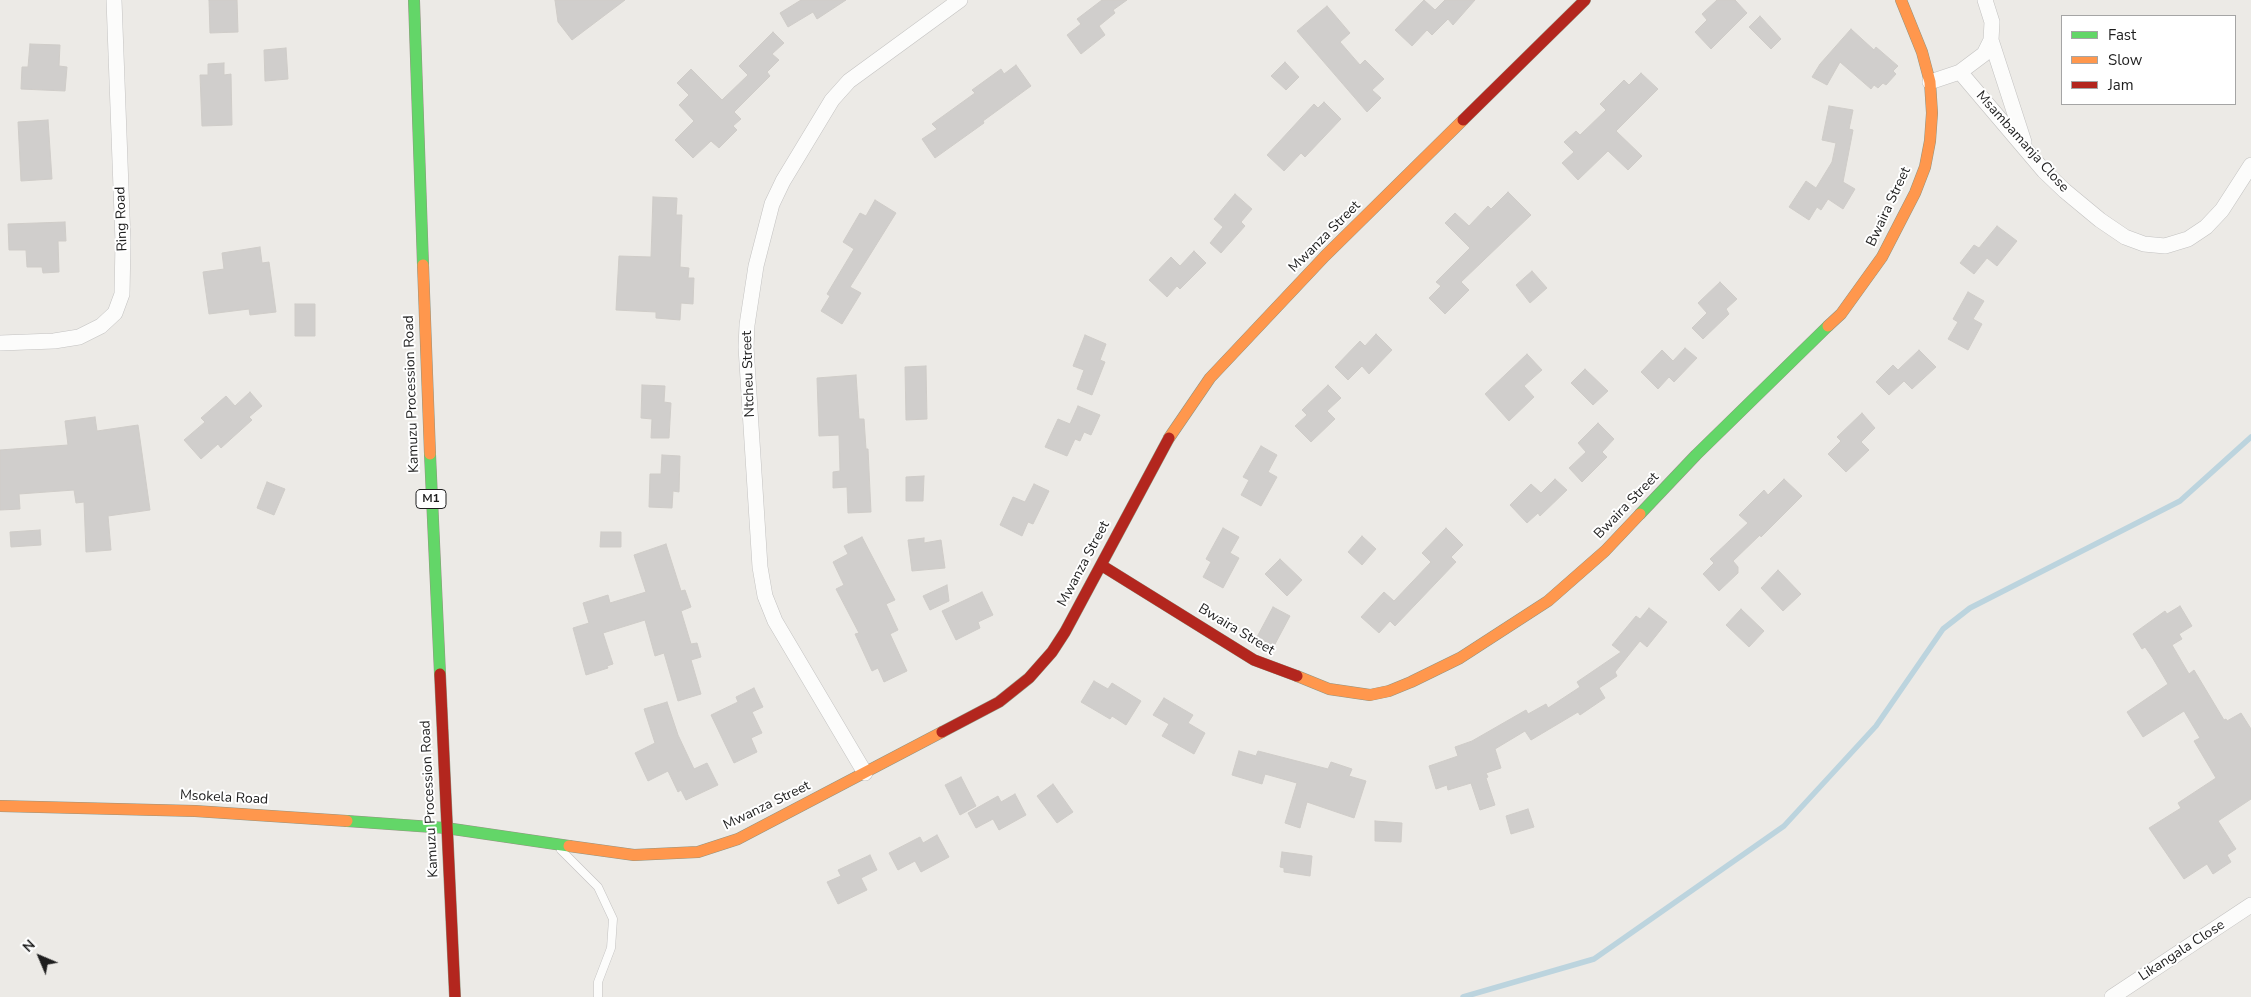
<!DOCTYPE html>
<style>
body{margin:0}
#map{position:relative;width:2251px;height:997px;overflow:hidden;background:#eceae6;font-family:"Nunito Sans",sans-serif}
canvas{display:block}
.legend{position:absolute;left:2061px;top:15px;width:175px;height:90px;box-sizing:border-box;background:#fff;border:1px solid #a5a5a5;margin:0;padding:6px 9px;list-style:none;font-size:15px;color:#1e1e1e}
.legend li{display:flex;align-items:center;gap:10px;height:25px}
.legend b{width:25px;border:1px solid #a5a5a5}
.north{position:absolute;left:15px;top:932px;width:50px;height:50px;-webkit-text-stroke:4px #fff;paint-order:stroke;rotate:315deg;font-size:14px;font-weight:700;line-height:20px;text-align:center;color:#1e1e1e}
.north::after{content:'';display:block;margin:auto;width:18px;height:22px;background:#1e1e1e;clip-path:polygon(50% 0,100% 100%,50% 72%,0 100%)}
</style>
<div id="map">
<canvas width="2251" height="997"></canvas>
<ul class="legend">
<li><b style="height:6px;background:#63d668"></b>Fast</li>
<li><b style="height:6px;background:#ff974d"></b>Slow</li>
<li><b style="height:6px;background:#b3261e"></b>Jam</li>
</ul>
<div class="north">N</div>
</div>
<script>
const c = document.querySelector('canvas').getContext('2d');
c.lineJoin = 'round';
const toPath = rows => new Path2D(rows.map(r => 'M' + r).join(''));
function stroke(path, color, width, dash) { c.strokeStyle = color; c.lineWidth = width; c.lineCap = dash ? 'butt' : 'round'; c.setLineDash(dash || []); c.stroke(path); }
function fillPath(path, color) { c.fillStyle = color; c.fill(path, 'evenodd'); }
function write(font, color, halo, rows, align = 'center') {
  c.font = font + ' "Nunito Sans",sans-serif'; c.lineWidth = 4; c.setLineDash([]); c.textBaseline = 'middle'; c.strokeStyle = halo; c.fillStyle = color; for (const [text, x, y, turn = 0] of rows) {
    c.save(); c.translate(x, y); c.rotate((+turn || 0) * Math.PI / 180); c.textAlign = isNaN(turn) ? turn : align; if (halo) c.strokeText(text, 0, 0); c.fillText(text, 0, 0); c.restore();
  }
}
stroke(toPath([
 [1463,997,1594,959,1784,826,1876,726,1943,629,1970,608,2180,501,2251,437]
]), '#bcd4de', 5.5);
const building = toPath([
 [209,0,237,0,238,32,210,33,209,0],
 [555,0,625,0,572,40,558,22,555,0],
 [801,0,846,0,817,19,813,12,788,27,780,13,801,0],
 [1102,0,1127,0,1113,10,1115,13,1099,26,1105,35,1081,54,1067,35,1081,24,1077,19,1102,0],
 [1424,0,1435,10,1445,0,1475,0,1453,25,1448,19,1432,35,1427,30,1412,46,1395,30,1424,0],
 [1717,0,1735,0,1747,13,1711,49,1695,32,1707,20,1702,14,1717,0],
 [1327,6,1350,33,1340,42,1360,65,1365,60,1384,79,1372,90,1381,98,1367,112,1297,31,1327,6],
 [1760,16,1781,39,1771,49,1749,27,1760,16],
 [1851,29,1874,50,1876,47,1898,66,1893,71,1896,74,1886,85,1883,83,1878,88,1874,85,1871,89,1840,62,1827,85,1812,77,1820,64,1851,29],
 [773,32,784,43,772,54,779,60,767,72,770,76,734,112,741,119,733,126,737,130,719,148,711,141,693,158,675,140,694,121,679,105,689,95,677,83,691,69,722,100,748,75,739,66,773,32],
 [30,44,60,45,59,66,67,67,65,91,21,89,22,67,28,67,30,44],
 [286,48,288,79,265,81,264,50,286,48],
 [1285,62,1299,77,1286,90,1271,76,1285,62],
 [224,63,224,75,231,74,232,125,202,126,200,75,208,75,208,64,224,63],
 [1016,65,1031,86,983,121,984,123,935,158,922,139,937,129,932,124,975,93,972,90,1001,69,1004,74,1016,65],
 [1641,73,1658,89,1616,131,1642,156,1628,170,1608,151,1578,180,1562,163,1574,152,1564,142,1576,131,1580,135,1606,110,1600,104,1624,80,1629,85,1641,73],
 [1324,102,1341,119,1305,157,1301,153,1284,171,1267,155,1314,104,1318,108,1324,102],
 [1829,106,1853,110,1849,129,1853,130,1843,182,1855,189,1843,209,1828,199,1821,210,1817,207,1809,220,1789,207,1806,181,1816,188,1832,162,1836,143,1822,140,1829,106],
 [48,120,52,179,21,181,18,122,48,120],
 [1508,192,1531,215,1461,282,1469,290,1445,314,1429,298,1441,286,1436,282,1470,248,1445,223,1455,213,1469,226,1488,206,1491,209,1508,192],
 [1235,194,1252,209,1241,222,1245,226,1221,253,1210,243,1223,227,1214,219,1235,194],
 [653,197,677,198,676,215,682,215,680,267,689,268,688,278,694,278,693,304,681,303,680,320,656,318,656,312,616,310,619,256,651,257,653,197],
 [875,200,896,213,850,287,861,293,842,324,821,311,830,296,827,294,854,249,843,242,860,213,866,216,875,200],
 [65,222,66,241,58,241,59,272,43,273,42,267,27,267,26,250,9,250,8,224,65,222],
 [1997,226,2017,241,1997,266,1987,258,1974,274,1960,263,1974,245,1979,248,1997,226],
 [260,247,262,263,269,262,276,312,250,315,249,309,209,314,203,272,224,269,222,253,260,247],
 [1194,251,1206,263,1180,289,1177,286,1167,297,1149,280,1171,257,1180,266,1194,251],
 [1532,271,1547,288,1530,303,1516,285,1532,271],
 [1720,282,1737,299,1726,309,1729,314,1703,339,1692,328,1707,313,1698,303,1720,282],
 [1968,292,1984,301,1973,319,1982,324,1968,350,1948,339,1958,322,1953,319,1968,292],
 [295,304,315,304,315,336,295,336,295,304],
 [1376,334,1392,350,1369,374,1362,366,1348,380,1335,367,1360,341,1365,346,1376,334],
 [1085,335,1106,344,1100,360,1105,362,1092,395,1077,389,1084,370,1073,366,1085,335],
 [1685,348,1697,358,1674,382,1669,377,1658,389,1641,372,1662,350,1673,361,1685,348],
 [1919,350,1936,367,1912,389,1904,381,1889,395,1876,382,1893,365,1898,370,1919,350],
 [1527,354,1542,370,1524,386,1534,397,1509,421,1485,394,1527,354],
 [926,366,927,419,906,420,905,367,926,366],
 [1585,369,1608,391,1593,405,1571,383,1585,369],
 [856,375,859,419,864,419,866,449,868,449,871,512,848,513,847,487,833,488,833,472,840,471,839,435,819,436,817,378,856,375],
 [642,385,665,386,664,402,671,403,669,438,651,438,652,419,641,418,642,385],
 [1328,385,1341,398,1327,411,1335,419,1311,442,1295,426,1307,415,1302,410,1328,385],
 [250,392,262,406,249,417,252,420,221,448,218,444,201,459,184,440,205,422,201,418,226,396,235,406,250,392],
 [1078,406,1100,415,1091,435,1084,432,1080,441,1075,439,1067,456,1045,447,1058,419,1070,424,1078,406],
 [1862,413,1875,428,1861,442,1869,450,1846,472,1828,454,1841,441,1837,437,1862,413],
 [95,417,97,431,138,425,150,510,108,516,111,550,86,552,84,502,76,503,74,490,19,494,20,509,0,510,0,450,68,445,65,421,95,417],
 [1598,423,1614,439,1602,452,1607,457,1582,482,1569,468,1586,452,1578,443,1598,423],
 [1261,446,1277,455,1268,472,1277,477,1261,506,1241,495,1249,480,1243,477,1261,446],
 [662,455,680,456,679,492,673,491,672,508,649,507,650,474,661,474,662,455],
 [924,476,923,501,906,501,906,477,924,476],
 [1555,479,1567,490,1540,516,1538,513,1527,523,1510,505,1531,484,1541,493,1555,479],
 [1784,479,1802,496,1761,537,1760,535,1733,561,1738,567,1738,573,1719,591,1703,574,1714,563,1710,559,1748,523,1739,515,1764,490,1768,495,1784,479],
 [267,482,285,489,274,515,257,508,267,482],
 [1034,484,1049,491,1033,524,1028,522,1022,536,1000,525,1013,497,1025,502,1034,484],
 [1223,528,1239,537,1230,553,1239,558,1223,588,1203,577,1211,562,1206,559,1223,528],
 [1446,528,1463,545,1451,557,1456,562,1395,626,1390,621,1379,633,1361,617,1384,592,1394,601,1431,562,1422,553,1446,528],
 [40,530,41,545,11,547,10,532,40,530],
 [601,532,621,532,621,547,600,547,601,532],
 [1362,536,1376,549,1362,565,1348,552,1362,536],
 [862,537,895,600,886,604,898,630,890,634,907,671,884,682,878,668,872,671,855,634,859,633,836,589,844,585,833,562,848,554,844,546,862,537],
 [924,538,924,543,941,540,945,568,912,571,908,540,924,538],
 [666,544,681,591,685,590,691,607,681,611,691,644,697,643,701,657,691,660,701,694,678,701,664,653,655,656,645,620,603,633,613,664,607,666,608,668,586,675,573,628,589,623,583,603,608,595,610,603,646,592,634,555,666,544],
 [1280,559,1302,580,1287,596,1265,574,1280,559],
 [1778,570,1801,594,1783,611,1761,588,1778,570],
 [947,585,949,601,930,610,923,596,947,585],
 [982,592,993,615,978,622,980,628,956,640,942,611,982,592],
 [2180,606,2192,626,2179,634,2182,639,2172,645,2189,674,2194,670,2224,720,2226,719,2227,721,2241,713,2251,729,2251,799,2218,821,2236,849,2227,855,2231,862,2213,874,2207,864,2184,879,2149,828,2181,808,2178,803,2216,778,2194,741,2200,738,2184,711,2143,737,2127,712,2168,684,2152,657,2145,647,2142,649,2133,634,2165,611,2167,614,2180,606],
 [1273,607,1290,616,1274,646,1257,637,1273,607],
 [1649,608,1667,622,1647,647,1640,641,1615,672,1617,676,1599,688,1605,698,1580,715,1578,712,1531,740,1525,731,1495,749,1501,768,1486,773,1488,777,1486,778,1495,805,1480,810,1471,783,1448,790,1447,785,1436,789,1429,766,1458,756,1455,747,1472,741,1526,710,1528,714,1546,704,1548,708,1580,687,1577,682,1621,652,1612,645,1636,616,1640,619,1649,608],
 [1741,609,1764,631,1749,647,1726,625,1741,609],
 [1094,681,1108,689,1112,683,1141,701,1126,725,1112,716,1110,719,1081,702,1094,681],
 [754,688,763,707,752,712,762,733,751,738,757,752,734,763,711,715,738,702,736,697,754,688],
 [1164,698,1193,715,1188,723,1205,733,1194,754,1162,736,1169,724,1153,715,1164,698],
 [667,702,678,735,694,769,707,763,718,785,686,800,681,790,678,792,668,771,648,781,635,753,655,743,644,709,667,702],
 [1239,751,1256,756,1258,751,1328,769,1331,762,1352,769,1349,776,1366,781,1354,818,1307,802,1300,828,1285,823,1297,783,1265,774,1262,784,1232,775,1239,751],
 [961,777,976,806,960,815,945,785,961,777],
 [1053,784,1073,812,1057,823,1037,796,1053,784],
 [1015,794,1026,815,999,830,993,819,976,828,968,813,998,796,1001,802,1015,794],
 [1528,809,1534,827,1511,834,1506,816,1528,809],
 [1375,821,1402,823,1401,842,1375,841,1375,821],
 [937,835,949,857,921,872,915,861,898,870,889,853,920,837,923,843,937,835],
 [1282,852,1312,856,1310,876,1284,872,1284,868,1280,867,1282,852],
 [870,855,877,870,861,878,867,890,838,904,827,882,841,876,838,870,870,855]
]);
fillPath(building, '#d0cecc');
stroke(building, '#cfccc8', 1);
const lane = toPath([
 [561,850,598,887,613,919,611,948,598,982,598,997]
]);
const street = toPath([
 [1991,40,2024,142],
 [1960,72,2044,171,2065,191,2100,220,2125,237,2144,244,2165,246,2188,239,2206,227,2222,210,2251,165],
 [1930,82,1960,72,1984,54,1991,40,1992,22,1985,0],
 [0,343,54,341,79,337,101,326,115,313,122,294,123,242,114,0],
 [865,773,775,621,765,596,760,567,746,347,747,325,756,266,772,204,783,181,832,100,849,81,960,0],
 [2112,997,2251,905]
]);
const fast = toPath([
 [414,0,423,265],
 [430,454,440,674],
 [1640,514,1696,455,1828,326],
 [347,821,446,828,569,846]
]);
const slow = toPath([
 [423,265,430,454],
 [1828,326,1841,314,1882,257,1915,193,1925,167,1930,141,1932,113,1930,82,1922,52,1901,0],
 [1169,438,1210,378,1325,256,1463,120],
 [1297,676,1329,689,1370,695,1389,691,1411,682,1460,658,1548,601,1605,551,1640,514],
 [0,806,195,811,347,821],
 [569,846,634,855,698,852,738,839,942,732]
]);
const jam = toPath([
 [1463,120,1585,0],
 [1101,565,1254,660,1297,676],
 [440,674,455,997],
 [942,732,999,702,1029,678,1052,652,1065,632,1169,438]
]);
stroke(lane, '#c3c2c1', 9);
stroke(street, '#c3c2c1', 16);
stroke(fast, '#929480', 12);
stroke(slow, '#929480', 12);
stroke(jam, '#929480', 12);
stroke(lane, '#fcfcfb', 8);
stroke(street, '#fcfcfb', 15);
stroke(fast, '#63d668', 11);
stroke(slow, '#ff974d', 11);
stroke(jam, '#b3261e', 11);
for (const [x, y, w] of [
 [431,499,30]
]) { const box = new Path2D(); box.roundRect(x - w / 2, y - 9.5, w, 19, 4); c.fillStyle = '#fff'; c.fill(box); stroke(box, '#1e1e1e', 1); }
write('bold 12px', '#1e1e1e', null, [
 ["M1",431,499]
]);
write('14px', '#1e1e1e', '#fff', [
 ["Msambamanja Close",2022,142,48],
 ["Bwaira Street",1889,207,-65],
 ["Ring Road",122,219,-92],
 ["Mwanza Street",1325,237,-45],
 ["Ntcheu Street",749,374,-92],
 ["Kamuzu Procession Road",412,394,-92],
 ["Bwaira Street",1627,506,-46],
 ["Mwanza Street",1084,564,-62],
 ["Bwaira Street",1236,630,31],
 ["Msokela Road",224,798,3],
 ["Kamuzu Procession Road",430,799,-93],
 ["Mwanza Street",767,806,-26],
 ["Likangala Close",2182,951,-33]
]);
</script>
